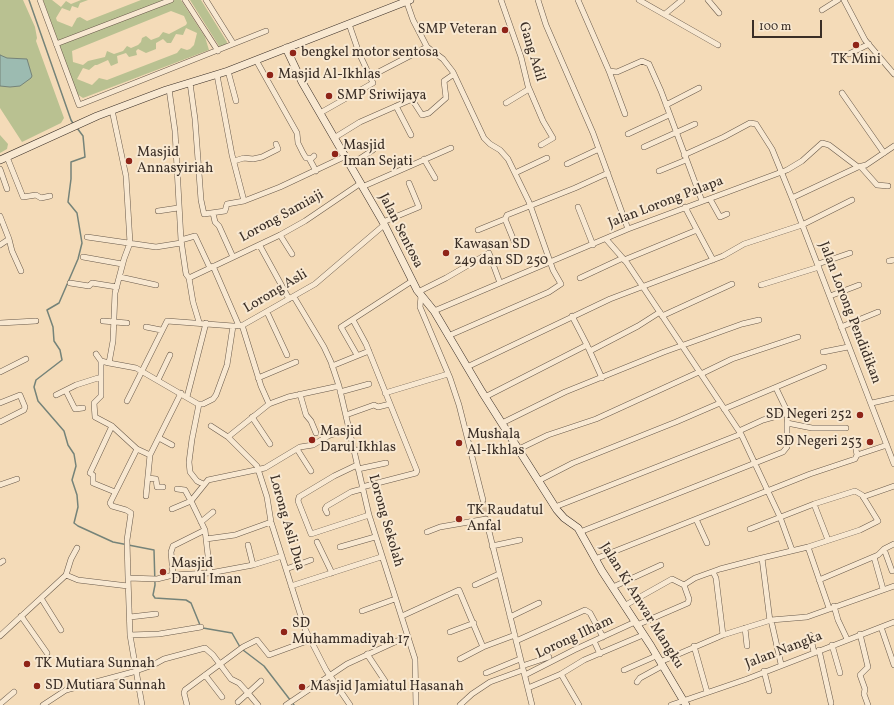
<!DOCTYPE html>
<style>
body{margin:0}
#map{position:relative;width:894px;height:705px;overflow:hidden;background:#f4dbb8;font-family:Vollkorn,serif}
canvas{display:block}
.scale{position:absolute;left:752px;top:20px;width:70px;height:18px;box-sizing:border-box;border:2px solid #3a2e26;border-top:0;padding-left:5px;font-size:12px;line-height:14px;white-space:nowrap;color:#3a2e26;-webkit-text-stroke:3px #f8e8d1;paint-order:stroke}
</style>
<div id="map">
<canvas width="894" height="705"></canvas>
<div class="scale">100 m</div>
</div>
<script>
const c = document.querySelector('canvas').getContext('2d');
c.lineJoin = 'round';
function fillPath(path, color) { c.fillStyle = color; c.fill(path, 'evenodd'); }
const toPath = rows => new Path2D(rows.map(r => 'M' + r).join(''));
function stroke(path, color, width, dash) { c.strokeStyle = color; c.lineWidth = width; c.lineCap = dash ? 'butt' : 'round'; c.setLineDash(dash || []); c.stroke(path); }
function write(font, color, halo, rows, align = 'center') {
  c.font = font + ' Vollkorn,serif'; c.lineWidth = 4; c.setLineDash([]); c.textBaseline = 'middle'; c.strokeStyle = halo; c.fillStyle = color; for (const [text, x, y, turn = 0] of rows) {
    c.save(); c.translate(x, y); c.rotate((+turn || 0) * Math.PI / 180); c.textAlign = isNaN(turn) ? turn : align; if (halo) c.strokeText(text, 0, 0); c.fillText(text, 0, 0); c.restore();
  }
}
fillPath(toPath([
 [0,0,23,0,35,27,37,38,36,41,64,118,61,123,22,142,0,108],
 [43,0,52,0,61,7,66,1,71,4,81,0,88,0,80,3,78,8,72,6,70,11,62,8,56,18,57,21,72,27,77,18,80,17,87,21,141,0,181,0,205,37,209,50,83,98,77,94],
 [171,11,184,16,187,23,186,25,169,34,163,32,159,37,151,40,146,36,142,38,141,42,138,45,131,48,127,46,123,51,114,54,107,51,105,57,88,61,83,65,73,62,72,51],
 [186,28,197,33,194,45,190,49,187,50,181,48,177,53,107,80,99,78,92,85,77,79,83,68,89,70,95,65,97,65,108,60,111,66,118,63,117,56,126,53,129,57,137,55,136,51,138,49,146,53,156,49,156,43,163,39,167,43,171,43,176,34,183,35],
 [190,0,201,0,227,42,226,46,219,46],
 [0,135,8,144,7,149,0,153]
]), '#b9c191');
const water = toPath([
 [0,55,7,58,27,59,32,76,31,78,20,86,10,87,0,86,0,55]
]);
fillPath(water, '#9cbbb1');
stroke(water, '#758379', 1);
stroke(toPath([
 [29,0,71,120,74,125],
 [77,128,83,136,85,157,71,162,71,179,68,202,77,213,82,243,78,259,59,303,47,310,53,327,54,341,60,350,62,360,36,380,34,387,38,401,64,431,68,445,74,454,76,466,72,480,77,495,78,507,74,523,78,526,113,542,154,550,155,585,153,595,155,598,186,600,191,603,200,625],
 [203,628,232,633,240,647],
 [243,650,264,666,294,705]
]), '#758379', 1.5);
stroke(toPath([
 [483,500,486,519]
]), '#cfb89b', 5, [5, 2.5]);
const street = toPath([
 [40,0,79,105,266,31],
 [185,0,218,51],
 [206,0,233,43],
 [406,0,413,20,427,47,443,59,453,72,484,138,490,144,500,150,508,159,529,202,553,270,561,284,549,292,448,336],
 [501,0,521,57,528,86,543,121,553,138,541,145],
 [538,0,546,25,593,133,628,229],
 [578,0,609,71,617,72,642,61,649,64,661,91,702,201],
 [639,0,718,45],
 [708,0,719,13],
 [844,0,865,40,894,74],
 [822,10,838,0],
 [665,14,682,0],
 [56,44,171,0],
 [849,54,869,44],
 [256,60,297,133,298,143,303,153,306,158,310,158],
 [228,71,236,101],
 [609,71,625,114],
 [217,75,232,155,244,201],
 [371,76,427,47],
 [190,83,195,119,201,200,204,214,225,211,227,204,244,201,280,187,346,156],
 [169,89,175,131,181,240,186,274,189,278,280,235,305,221,361,183],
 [842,93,884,153],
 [506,103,529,89],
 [666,105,699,88],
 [396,106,411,135],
 [112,110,126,176,130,243,124,259,115,293,113,341,109,363,101,361,101,396,94,403,95,417,112,426,137,449,150,455,181,393],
 [320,113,373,83,359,53,349,24],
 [628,134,669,115],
 [334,138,360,122,410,100,413,101,422,115,429,113,446,98,444,81,454,74],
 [644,147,695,124],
 [684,155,724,137,750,123,756,124,772,149,792,198,894,464],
 [314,156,310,160,316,171],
 [7,157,23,197,36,195,41,198,50,196],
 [424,159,435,178],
 [234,161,244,158,253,159,262,157,278,149,276,144],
 [567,164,599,149],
 [350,165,373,150],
 [861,167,877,185,888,186],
 [0,169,7,189],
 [659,171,686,160],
 [515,173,547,158],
 [362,187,451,148],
 [792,198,858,167],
 [710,199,720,217,727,214],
 [578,207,593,245],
 [158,211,178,208],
 [213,213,215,222,219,226,233,257],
 [0,216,9,239],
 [383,222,419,207,409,183],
 [478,230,505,219],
 [697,230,713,260],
 [280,235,292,254],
 [87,237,156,247,181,243],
 [606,239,627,263,741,434,780,517,792,550],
 [181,240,195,236,210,268],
 [514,241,505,219,507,215,575,188,608,173],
 [0,245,9,239,12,251,21,271],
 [260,246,289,299],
 [83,257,122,264],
 [624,260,697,230,685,207],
 [889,261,894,260],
 [818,264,850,253],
 [213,266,239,326],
 [120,277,156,285],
 [189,278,193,302,199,322],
 [580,278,623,258],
 [70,283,89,286,92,283,117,287],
 [761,285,819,267],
 [418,292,446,278,489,253,500,283],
 [421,296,420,307,450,378,459,405,483,500],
 [830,296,859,285],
 [294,297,324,347,331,362,339,386,369,515,415,659,416,705],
 [434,311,628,229,787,170,802,161,822,143,829,145,858,167,866,165,894,146],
 [267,312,287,355],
 [572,316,587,345],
 [662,316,732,284],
 [353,320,366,344,417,471,416,473,362,487],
 [103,321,127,323],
 [0,323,36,321],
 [242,325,261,386,269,404],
 [146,327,161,330],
 [841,327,878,312],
 [590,351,638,326,660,312],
 [823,352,848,347],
 [96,354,101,361],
 [357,355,341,327,412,281],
 [109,363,136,368,198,404,203,404,213,399,216,395,227,365,233,326],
 [332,366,369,351],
 [467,367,610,299,723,256,744,244,802,225,852,200],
 [0,372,26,359],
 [701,374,732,359,798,337],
 [258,378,296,362],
 [158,380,170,355],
 [339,386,288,397,269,404,228,437,257,466,267,497,271,522,305,629,326,670,350,705],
 [776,388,788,413],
 [66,391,75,409,83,408],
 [340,392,369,384],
 [385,393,448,374],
 [300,394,306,415,311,421,316,433],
 [56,395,76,385,101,377],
 [187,397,206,323],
 [485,397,587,345,602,378],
 [127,401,167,321,233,326,243,325,315,284,384,225],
 [0,403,20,395,25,407,24,410,0,422],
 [872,403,894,398],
 [199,404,192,439,189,462,190,472,197,481,203,484],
 [724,409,824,367],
 [346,415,374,405,378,407,390,404],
 [252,417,270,444],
 [502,423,565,392,664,352,742,324,759,320],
 [112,426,90,473,93,475,93,483,115,492],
 [211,426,228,437],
 [739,431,763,420,788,413,787,423,812,428,846,428],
 [159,438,172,445],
 [137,449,110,503,112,506,126,510,131,513,127,540,128,578,157,579,173,575,210,573],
 [297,449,311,471],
 [519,449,548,435,596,419,699,372],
 [354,451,377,445],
 [857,455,887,445],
 [357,465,334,476,299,497,298,501,311,534,369,515],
 [358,469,386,463],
 [148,478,156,479,157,487,163,487],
 [538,481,573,463,676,422,720,403],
 [0,485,17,479],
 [146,496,150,455],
 [863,497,894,486],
 [814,504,828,540],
 [555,507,741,434],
 [172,509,191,501,185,490,177,489],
 [327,513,325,509,327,506,351,492,362,489],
 [696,519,707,543],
 [201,522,213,512],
 [750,529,814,504,855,491,862,495,878,521,860,530,808,547,762,558,770,621],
 [427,532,440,527,486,519,532,705],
 [580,532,783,452,787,447,787,423],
 [206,539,235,535,271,522],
 [317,542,332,573],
 [248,545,253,565],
 [492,546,520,540],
 [340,547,375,537],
 [808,547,829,608],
 [884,549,892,571],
 [282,556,253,565,210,573,205,530,191,501,208,480,265,468,300,447,313,445,328,436,349,429],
 [874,557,883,589],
 [595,559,810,474,855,459,857,455,855,444],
 [0,563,3,561],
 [286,569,311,560],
 [713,572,716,578,723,635,771,620,807,617,894,586],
 [66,575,78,580,128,586],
 [173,575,171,552,173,546,205,530],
 [128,578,130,635,142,705],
 [819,580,878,555,884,549,894,544],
 [475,585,499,574],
 [684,585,695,578,720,569,762,558],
 [291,586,381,557],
 [613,587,661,565],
 [41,598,61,630],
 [624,606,672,579,684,585],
 [834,606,838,620,847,639],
 [362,611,395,599],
 [21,616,47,653],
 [402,616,459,590,483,647,515,635],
 [130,617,156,614],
 [510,617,539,603],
 [771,620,781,664],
 [637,625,688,603,689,599,684,585],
 [881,627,894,665],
 [745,628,747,646],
 [450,632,474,623],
 [860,634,868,667,860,675,865,689,864,694,868,705],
 [130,635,159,634,201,627],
 [810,635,814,652],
 [0,636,66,575,71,559,77,548],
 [516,641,585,610,590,613,603,637],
 [594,641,600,654],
 [832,645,840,673],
 [694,646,707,692],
 [819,650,831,703],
 [367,654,385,681],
 [460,659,483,647],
 [660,662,723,635],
 [522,666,549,657],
 [624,670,656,656],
 [764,671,769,691],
 [486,673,520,659],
 [561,674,579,705],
 [205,675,222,697],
 [525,675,574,650,635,622],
 [637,682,640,678,662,666],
 [528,688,561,674,584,660,643,635],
 [0,704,14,692],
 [43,705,66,690,133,672,153,665,164,659,205,648,213,655,231,679,239,683,248,693,238,702],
 [187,705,184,693,185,690,243,647,257,640,269,655,310,640],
 [258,705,248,693,261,681],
 [286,705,347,664,408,636],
 [460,705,472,694,490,682,523,670],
 [671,705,747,679,894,622]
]);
const secondary = toPath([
 [286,48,302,82,383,222,417,290,434,311,482,392,557,510,564,518,578,528,602,571,651,646,686,705],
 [0,160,97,116,166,90,228,71,410,0]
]);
stroke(street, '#68594a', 6);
stroke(secondary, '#3a2e26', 8);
stroke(street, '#f8e8d1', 5);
stroke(secondary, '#f8e8d1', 7);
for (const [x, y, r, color] of [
 [505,30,4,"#8f2418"],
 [856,45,4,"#8f2418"],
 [293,53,4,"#8f2418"],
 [270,75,4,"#8f2418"],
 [329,96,4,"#8f2418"],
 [335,154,4,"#8f2418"],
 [129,161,4,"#8f2418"],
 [446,253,4,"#8f2418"],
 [860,415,4,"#8f2418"],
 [312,440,4,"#8f2418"],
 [870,442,4,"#8f2418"],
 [459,443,4,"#8f2418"],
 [459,519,4,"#8f2418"],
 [163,572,4,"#8f2418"],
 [284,632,4,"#8f2418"],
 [27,664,4,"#8f2418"],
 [37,686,4,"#8f2418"],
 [302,687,4,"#8f2418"]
]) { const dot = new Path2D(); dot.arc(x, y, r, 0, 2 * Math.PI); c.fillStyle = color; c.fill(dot); stroke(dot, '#f8e8d1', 1.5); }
write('14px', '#3a2e26', '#f8e8d1', [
 ["SMP Veteran",497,30,"right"],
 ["bengkel motor sentosa",301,53],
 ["TK Mini",856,60,"center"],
 ["Masjid Al-Ikhlas",278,75],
 ["SMP Sriwijaya",337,96],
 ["Masjid",343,146],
 ["Iman Sejati",343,162],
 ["Masjid",137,153],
 ["Annasyiriah",137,169],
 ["Kawasan SD",454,245],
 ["249 dan SD 250",454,261],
 ["SD Negeri 252",852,415,"right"],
 ["Masjid",320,432],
 ["Darul Ikhlas",320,448],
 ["Mushala",467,435],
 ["Al-Ikhlas",467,451],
 ["SD Negeri 253",862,442,"right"],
 ["TK Raudatul",467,511],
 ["Anfal",467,527],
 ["Masjid",171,564],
 ["Darul Iman",171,580],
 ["SD",292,624],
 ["Muhammadiyah 17",292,640],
 ["TK Mutiara Sunnah",35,664],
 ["SD Mutiara Sunnah",45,686],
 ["Masjid Jamiatul Hasanah",310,687]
], 'left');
write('14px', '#3a2e26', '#f8e8d1', [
 ["Gang Adil",531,52,73],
 ["Jalan Lorong Palapa",666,203,-21],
 ["Lorong Samiaji",282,217,-29],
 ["Jalan Sentosa",400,231,63],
 ["Lorong Asli",276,292,-31],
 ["Jalan Lorong Pendidikan",849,313,69],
 ["Lorong Sekolah",385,521,74],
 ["Lorong Asli Dua",286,523,74],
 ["Jalan Ki Anwar Mangku",641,606,58],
 ["Lorong Ilham",575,638,-25],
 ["Jalan Nangka",784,651,-21]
]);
</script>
